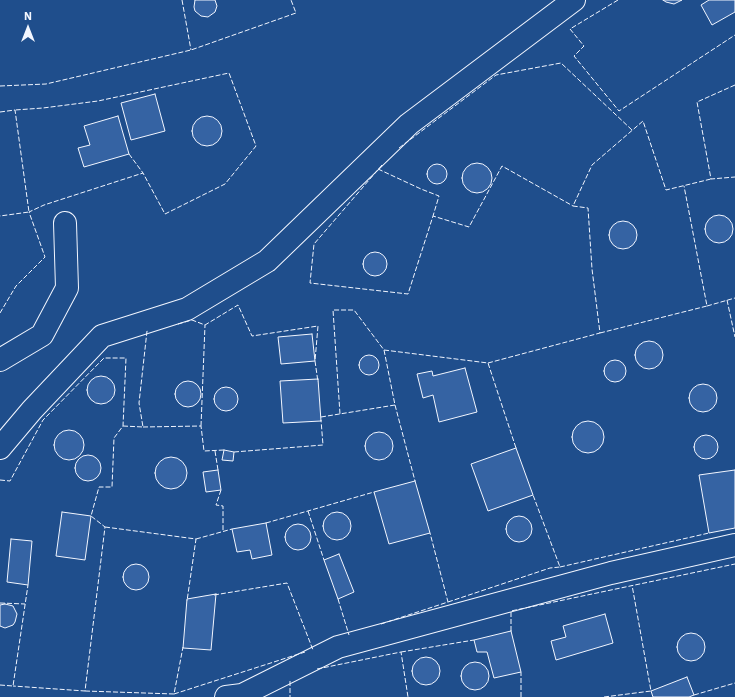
<!DOCTYPE html>
<style>
body{margin:0}
#map{position:relative;width:735px;height:697px;overflow:hidden;background:#1f4e8c;font-family:"IBM Plex Sans",sans-serif}
canvas{display:block}
.north{position:absolute;left:8px;top:8px;width:40px;height:40px;-webkit-text-stroke:3px #1f4e8c;paint-order:stroke;rotate:0deg;font-size:11px;font-weight:700;line-height:16px;text-align:center;color:#f2f6ff}
.north::after{content:'';display:block;margin:auto;width:14px;height:18px;background:#f2f6ff;clip-path:polygon(50% 0,100% 100%,50% 72%,0 100%)}
</style>
<div id="map">
<canvas width="735" height="697"></canvas>
<div class="north">N</div>
</div>
<script>
const c = document.querySelector('canvas').getContext('2d');
c.lineJoin = 'round';
function fillPath(path, color) { c.fillStyle = color; c.fill(path, 'evenodd'); }
const toPath = rows => new Path2D(rows.map(r => 'M' + r).join(''));
function stroke(path, color, width, dash) { c.strokeStyle = color; c.lineWidth = width; c.lineCap = dash ? 'butt' : 'round'; c.setLineDash(dash || []); c.stroke(path); }
const building = toPath([
 [195,0,215,0,217,6,215,12,208,17,201,16,195,11,194,7,195,0],
 [663,0,682,0,674,4,666,2,663,0],
 [709,0,735,0,735,12,712,25,701,5,709,0],
 [155,94,165,131,131,140,121,103,155,94],
 [118,116,129,154,84,167,78,148,90,145,84,126,118,116],
 '192 131a15 15 0 1 1 30 0a15 15 0 1 1-30 0Z',
 '462 178a15 15 0 1 1 30 0a15 15 0 1 1-30 0Z',
 '427 174a10 10 0 1 1 20 0a10 10 0 1 1-20 0Z',
 '705 229a14 14 0 1 1 28 0a14 14 0 1 1-28 0Z',
 '609 235a14 14 0 1 1 28 0a14 14 0 1 1-28 0Z',
 '363 264a12 12 0 1 1 24 0a12 12 0 1 1-24 0Z',
 [312,334,315,361,281,364,278,337,312,334],
 '635 355a14 14 0 1 1 28 0a14 14 0 1 1-28 0Z',
 '359 365a10 10 0 1 1 20 0a10 10 0 1 1-20 0Z',
 '604 371a11 11 0 1 1 22 0a11 11 0 1 1-22 0Z',
 [465,368,477,412,439,422,433,395,423,398,417,374,432,371,433,376,465,368],
 '87 390a14 14 0 1 1 28 0a14 14 0 1 1-28 0Z',
 [318,379,321,421,283,423,280,381,318,379],
 '175 394a13 13 0 1 1 26 0a13 13 0 1 1-26 0Z',
 '689 398a14 14 0 1 1 28 0a14 14 0 1 1-28 0Z',
 '214 399a12 12 0 1 1 24 0a12 12 0 1 1-24 0Z',
 '572 437a16 16 0 1 1 32 0a16 16 0 1 1-32 0Z',
 '54 445a15 15 0 1 1 30 0a15 15 0 1 1-30 0Z',
 '365 446a14 14 0 1 1 28 0a14 14 0 1 1-28 0Z',
 '694 447a12 12 0 1 1 24 0a12 12 0 1 1-24 0Z',
 [516,448,533,495,488,511,471,464,516,448],
 [224,450,234,452,233,461,222,460,224,450],
 '75 468a13 13 0 1 1 26 0a13 13 0 1 1-26 0Z',
 '155 473a16 16 0 1 1 32 0a16 16 0 1 1-32 0Z',
 [218,470,221,490,206,492,203,472,218,470],
 [735,470,735,528,709,533,699,475,735,470],
 [415,481,430,533,389,544,374,492,415,481],
 '323 526a14 14 0 1 1 28 0a14 14 0 1 1-28 0Z',
 [62,512,91,516,85,560,56,556,62,512],
 '506 529a13 13 0 1 1 26 0a13 13 0 1 1-26 0Z',
 [266,523,272,555,252,559,250,550,237,552,232,529,266,523],
 '285 537a13 13 0 1 1 26 0a13 13 0 1 1-26 0Z',
 [11,539,32,541,28,585,7,582,11,539],
 [339,554,354,592,338,599,324,560,339,554],
 '123 577a13 13 0 1 1 26 0a13 13 0 1 1-26 0Z',
 [216,594,211,650,183,648,187,599,216,594],
 [5,604,13,606,17,614,15,622,13,625,5,628,0,626,0,605,5,604],
 [605,614,613,643,556,660,551,641,566,637,563,626,605,614],
 [511,631,521,672,494,678,487,652,477,652,474,640,511,631],
 '677 647a14 14 0 1 1 28 0a14 14 0 1 1-28 0Z',
 '412 671a14 14 0 1 1 28 0a14 14 0 1 1-28 0Z',
 '461 676a14 14 0 1 1 28 0a14 14 0 1 1-28 0Z',
 [687,677,694,695,689,697,653,697,651,691,687,677]
]);
fillPath(building, '#3563a3');
stroke(building, '#f2f6ff', 1);
const street = toPath([
 [0,360,42,335,67,288,65,223],
 [0,448,32,410,102,336,187,309,267,261,409,124,574,0],
 [226,697,242,695,338,647,611,573,735,545]
]);
stroke(street, '#f2f6ff', 24);
stroke(street, '#1f4e8c', 22);
stroke(toPath([
 [182,0,191,50],
 [618,0,570,29,584,46,574,56,619,111,735,35],
 [735,85,697,102,711,179,735,177],
 [0,86,46,84,191,50,296,13,291,0],
 [0,112,15,110,29,212,0,216],
 [399,148,496,75,561,63,632,130],
 [129,154,143,173],
 [382,165,314,244,310,283,408,294,433,216,469,227,502,166,573,206],
 [378,169,421,189,439,196,433,216],
 [727,300,735,337],
 [707,306,735,298],
 [0,313,16,286,45,257,29,212,44,205,143,173,165,214,225,184,256,146,229,73,98,101,43,108,15,110],
 [178,324,192,320,205,325,238,305,252,336,318,326,315,361,318,382],
 [600,333,707,306,684,186],
 [384,350,488,363,516,448],
 [488,363,600,333,592,269,588,208,573,206,592,165,643,121,666,190,711,179],
 [395,405,415,481],
 [321,417,395,405,384,350,354,310,333,310,340,414],
 [123,426,143,427,139,403,147,331,149,331],
 [201,426,205,325],
 [143,427,201,426,204,451,224,450],
 [215,451,218,470],
 [234,452,323,445,321,420],
 [0,480,10,481,43,420,104,358,126,358,123,426,114,438,112,487,99,487,91,516,105,527,85,691,13,686],
 [221,490,216,505,223,506,223,532],
 [308,511,324,560],
 [266,523,374,492],
 [105,527,196,539,187,601],
 [196,539,232,529],
 [560,567,709,533],
 [214,595,287,583,313,650],
 [338,599,349,635],
 [448,602,550,568,560,567,533,495],
 [0,603,25,604],
 [381,624,448,602,430,533],
 [511,631,511,611,735,564],
 [401,652,474,640],
 [317,669,401,652,408,697],
 [290,681,290,697],
 [0,685,13,686,28,585],
 [85,691,174,694,183,647],
 [174,694,305,652],
 [694,695,735,683],
 [521,697,521,672],
 [604,697,651,691,632,585]
]), '#f2f6ff', 1, [5, 2]);
</script>
